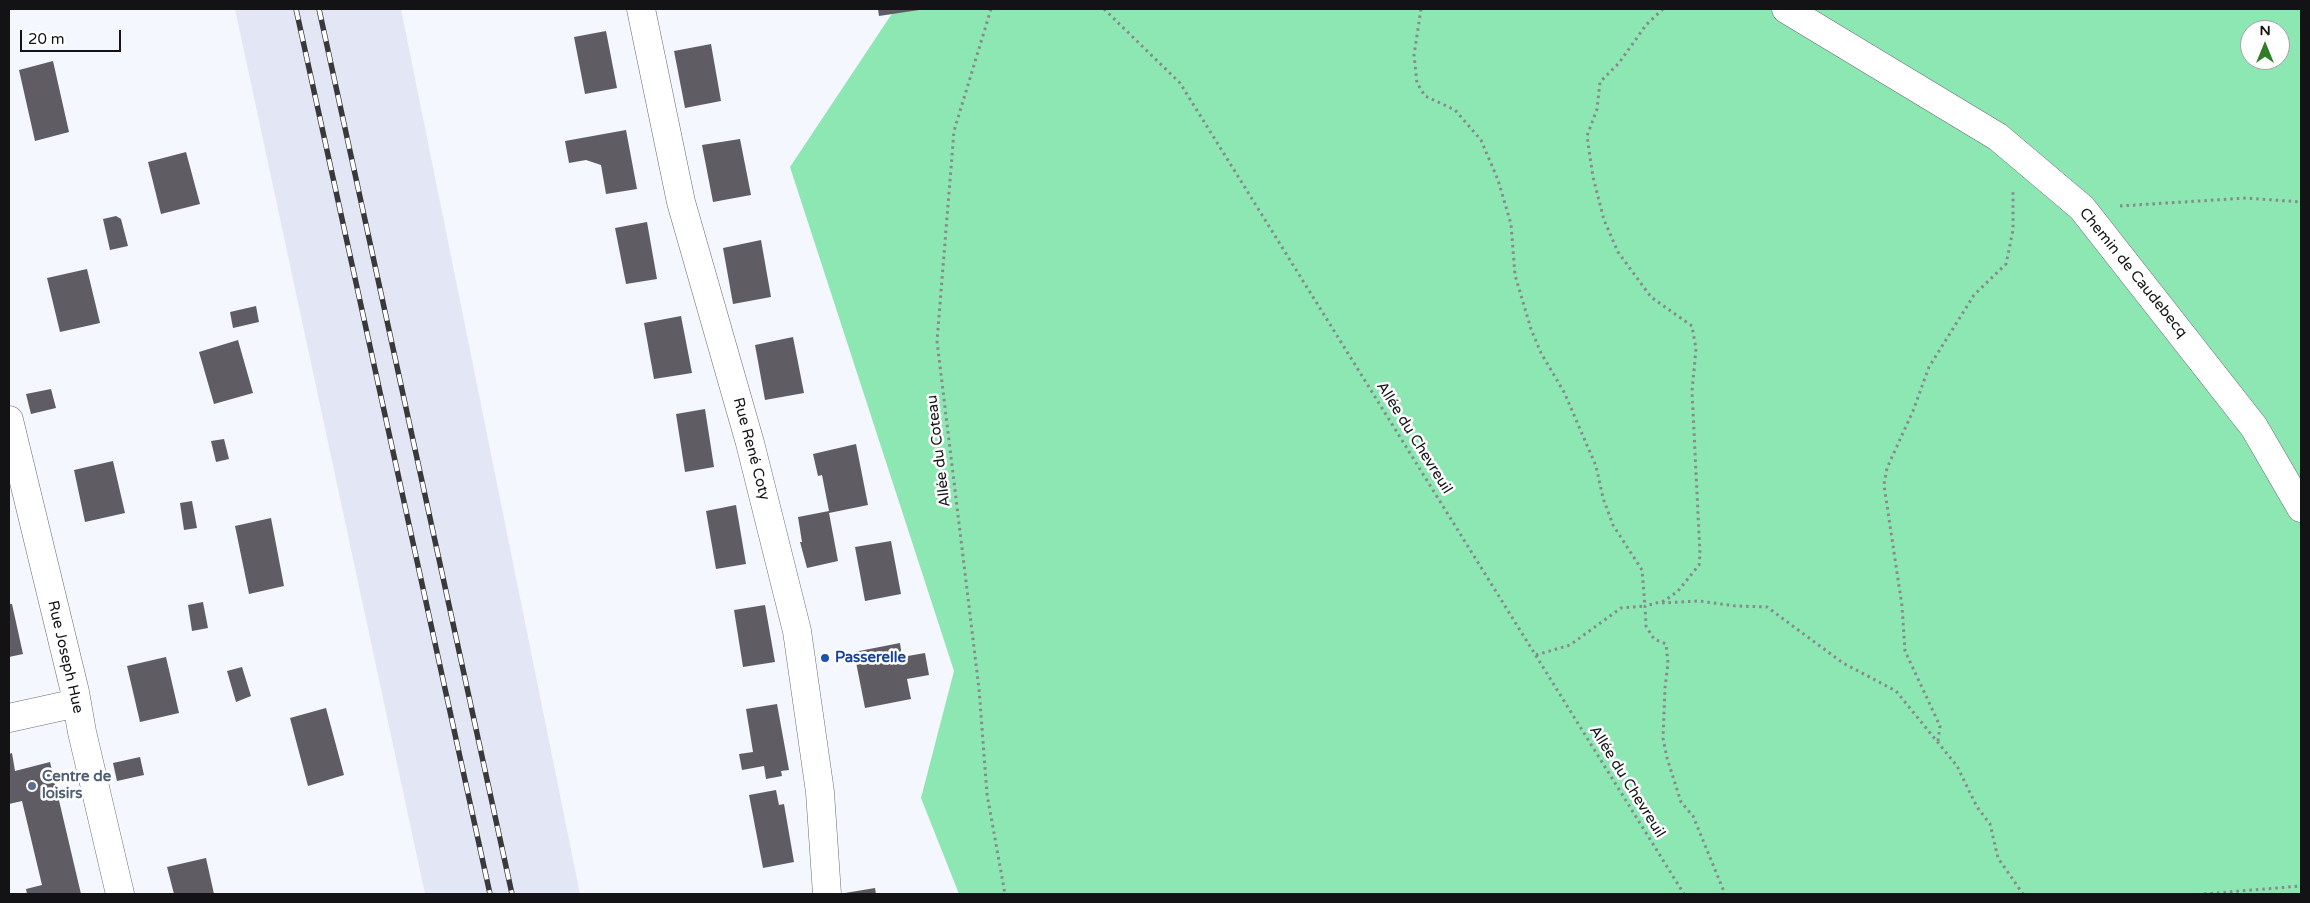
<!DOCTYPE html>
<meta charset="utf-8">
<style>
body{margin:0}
#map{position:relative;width:2310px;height:903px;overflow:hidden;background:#f5f7fe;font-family:"Varela Round",sans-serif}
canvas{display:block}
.frame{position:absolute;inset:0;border:10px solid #131315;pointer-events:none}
.north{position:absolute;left:2240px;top:20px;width:50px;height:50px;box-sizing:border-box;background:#fff;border:1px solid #a1a1a1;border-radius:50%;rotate:0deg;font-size:14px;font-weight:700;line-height:20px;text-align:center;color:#131315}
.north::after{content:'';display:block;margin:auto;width:18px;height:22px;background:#2e7d27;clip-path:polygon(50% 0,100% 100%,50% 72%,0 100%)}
.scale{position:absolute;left:20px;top:30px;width:101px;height:22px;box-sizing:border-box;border:2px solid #131315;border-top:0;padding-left:6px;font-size:15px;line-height:18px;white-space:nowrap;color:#131315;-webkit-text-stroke:4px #fff;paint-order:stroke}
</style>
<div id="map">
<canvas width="2310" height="903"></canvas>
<div class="frame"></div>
<div class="north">N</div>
<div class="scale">20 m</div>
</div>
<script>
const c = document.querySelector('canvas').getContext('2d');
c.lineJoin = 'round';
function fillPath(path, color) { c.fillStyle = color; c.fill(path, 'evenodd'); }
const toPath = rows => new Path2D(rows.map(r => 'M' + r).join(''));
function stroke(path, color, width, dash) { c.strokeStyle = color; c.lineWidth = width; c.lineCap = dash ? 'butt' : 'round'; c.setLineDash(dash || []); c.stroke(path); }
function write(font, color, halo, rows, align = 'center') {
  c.font = font + ' "Varela Round",sans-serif'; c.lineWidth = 5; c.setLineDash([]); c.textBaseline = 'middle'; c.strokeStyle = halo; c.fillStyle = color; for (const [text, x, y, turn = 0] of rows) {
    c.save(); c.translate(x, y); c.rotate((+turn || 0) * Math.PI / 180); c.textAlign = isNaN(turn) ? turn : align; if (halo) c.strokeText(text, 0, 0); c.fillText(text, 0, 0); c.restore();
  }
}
fillPath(toPath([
 [235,9,401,9,580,894,425,894]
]), '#e3e7f5');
fillPath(toPath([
 [895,9,2301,9,2301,894,959,894,921,798,954,671,790,167],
 [2250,30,2280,30,2280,60,2250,60]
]), '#8de7b2');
fillPath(toPath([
 [878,9,919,9,919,10,879,16],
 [606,31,617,88,585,94,574,37],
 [711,44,721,101,685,108,674,51],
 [53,61,69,132,35,141,19,70],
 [626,130,637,189,606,194,601,165,586,160,569,163,565,141],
 [740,139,751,195,713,202,702,145],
 [186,152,200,204,161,214,148,162],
 [116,216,121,219,128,246,110,250,103,219],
 [647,222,657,279,626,284,615,228],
 [761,240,771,297,733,304,723,248],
 [87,269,100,323,60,332,47,278],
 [256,306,259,322,233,328,230,312],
 [681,316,692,373,654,379,644,323],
 [793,337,804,393,765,400,755,345],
 [238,340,253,393,214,404,199,352],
 [51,389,56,408,31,414,26,394],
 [705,409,714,467,685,472,676,414],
 [224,439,229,459,216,462,211,441],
 [856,444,868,505,829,513,838,561,807,568,800,542,802,542,798,517,829,511,822,475,818,476,813,454],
 [113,461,125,513,85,522,74,470],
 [192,501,197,528,184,530,180,503],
 [736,505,746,564,716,569,706,511],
 [271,518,284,586,249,594,235,526],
 [891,541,901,594,865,601,855,547],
 [203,602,208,628,192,631,188,605],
 [9,604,12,604,23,654,9,657],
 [765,605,775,662,743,667,734,610],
 [900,643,902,657,925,653,929,675,907,679,911,699,865,708,854,652],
 [166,657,179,713,140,722,127,666],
 [242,667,251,696,236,702,227,671],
 [777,704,789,770,781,771,782,776,766,779,764,766,742,770,739,754,753,752,746,709],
 [326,708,344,775,308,786,290,718],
 [12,753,15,771,50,762,81,894,27,894,26,889,42,885,22,801,9,804,9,754],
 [140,757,144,775,117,781,113,763],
 [776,790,779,805,784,804,794,862,763,868,749,795],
 [206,858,214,894,174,894,167,867],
 [875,888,876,894,845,894,845,893]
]), '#5f5d63');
const minor = toPath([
 [641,9,681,202,750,443,797,631,820,792,827,894],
 [1786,9,1998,137,2082,208,2254,427,2301,508],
 [9,420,75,692,82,732,120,894],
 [9,718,77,703]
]);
stroke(minor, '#6a6c72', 29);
stroke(toPath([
 [991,9,954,131,937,341,979,689,987,794,1005,894],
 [1104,9,1180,83,1684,894],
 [1421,9,1414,55,1417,83,1425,96,1455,110,1481,140,1498,180,1511,224,1515,275,1531,329,1541,353,1564,392,1596,466,1603,498,1613,525,1642,570,1645,606],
 [1663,9,1646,25,1619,63,1600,82,1597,109,1587,136,1593,177,1604,220,1618,252,1651,297,1692,326,1696,349,1692,391,1700,554,1699,565,1678,591,1664,601,1645,606,1646,626,1654,639,1666,644,1668,663,1665,688,1663,738,1667,758,1681,802,1693,816,1725,894],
 [2120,206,2246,198,2301,202],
 [1662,603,1699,601,1736,606,1767,607,1843,663,1896,691,1957,766,1977,807,1990,824,1998,858,2023,894],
 [1536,655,1570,645,1621,608,1646,606],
 [1938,741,1940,726,1905,651,1902,606,1884,485,1887,468,1913,411,1929,367,1974,295,2006,264,2013,230,2013,190],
 [2204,894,2301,886]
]), '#88898e', 3, [2.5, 4]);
stroke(minor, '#fff', 28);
const rail = toPath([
 [296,9,490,894],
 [319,9,512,894]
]);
stroke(rail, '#39393c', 5.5);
stroke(rail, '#fff', 4, [11]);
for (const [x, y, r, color] of [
 [825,658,5,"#1a4fb4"],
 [32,786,5,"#5c6f8a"]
]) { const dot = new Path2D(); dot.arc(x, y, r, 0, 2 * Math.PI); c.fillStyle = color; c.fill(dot); stroke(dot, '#fff', 2); }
write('15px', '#131315', '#fff', [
 ["Chemin de Caudebecq",2133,273,51],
 ["Allée du Chevreuil",1414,438,58],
 ["Rue René Coty",751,449,75],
 ["Allée du Coteau",939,451,-97],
 ["Rue Joseph Hue",65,657,77],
 ["Allée du Chevreuil",1627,782,58]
]);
write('bold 15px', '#164399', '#fff', [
 ["Passerelle",835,658]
], 'left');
write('bold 15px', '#4e5e75', '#fff', [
 ["Centre de",42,777],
 ["loisirs",42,794]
], 'left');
</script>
